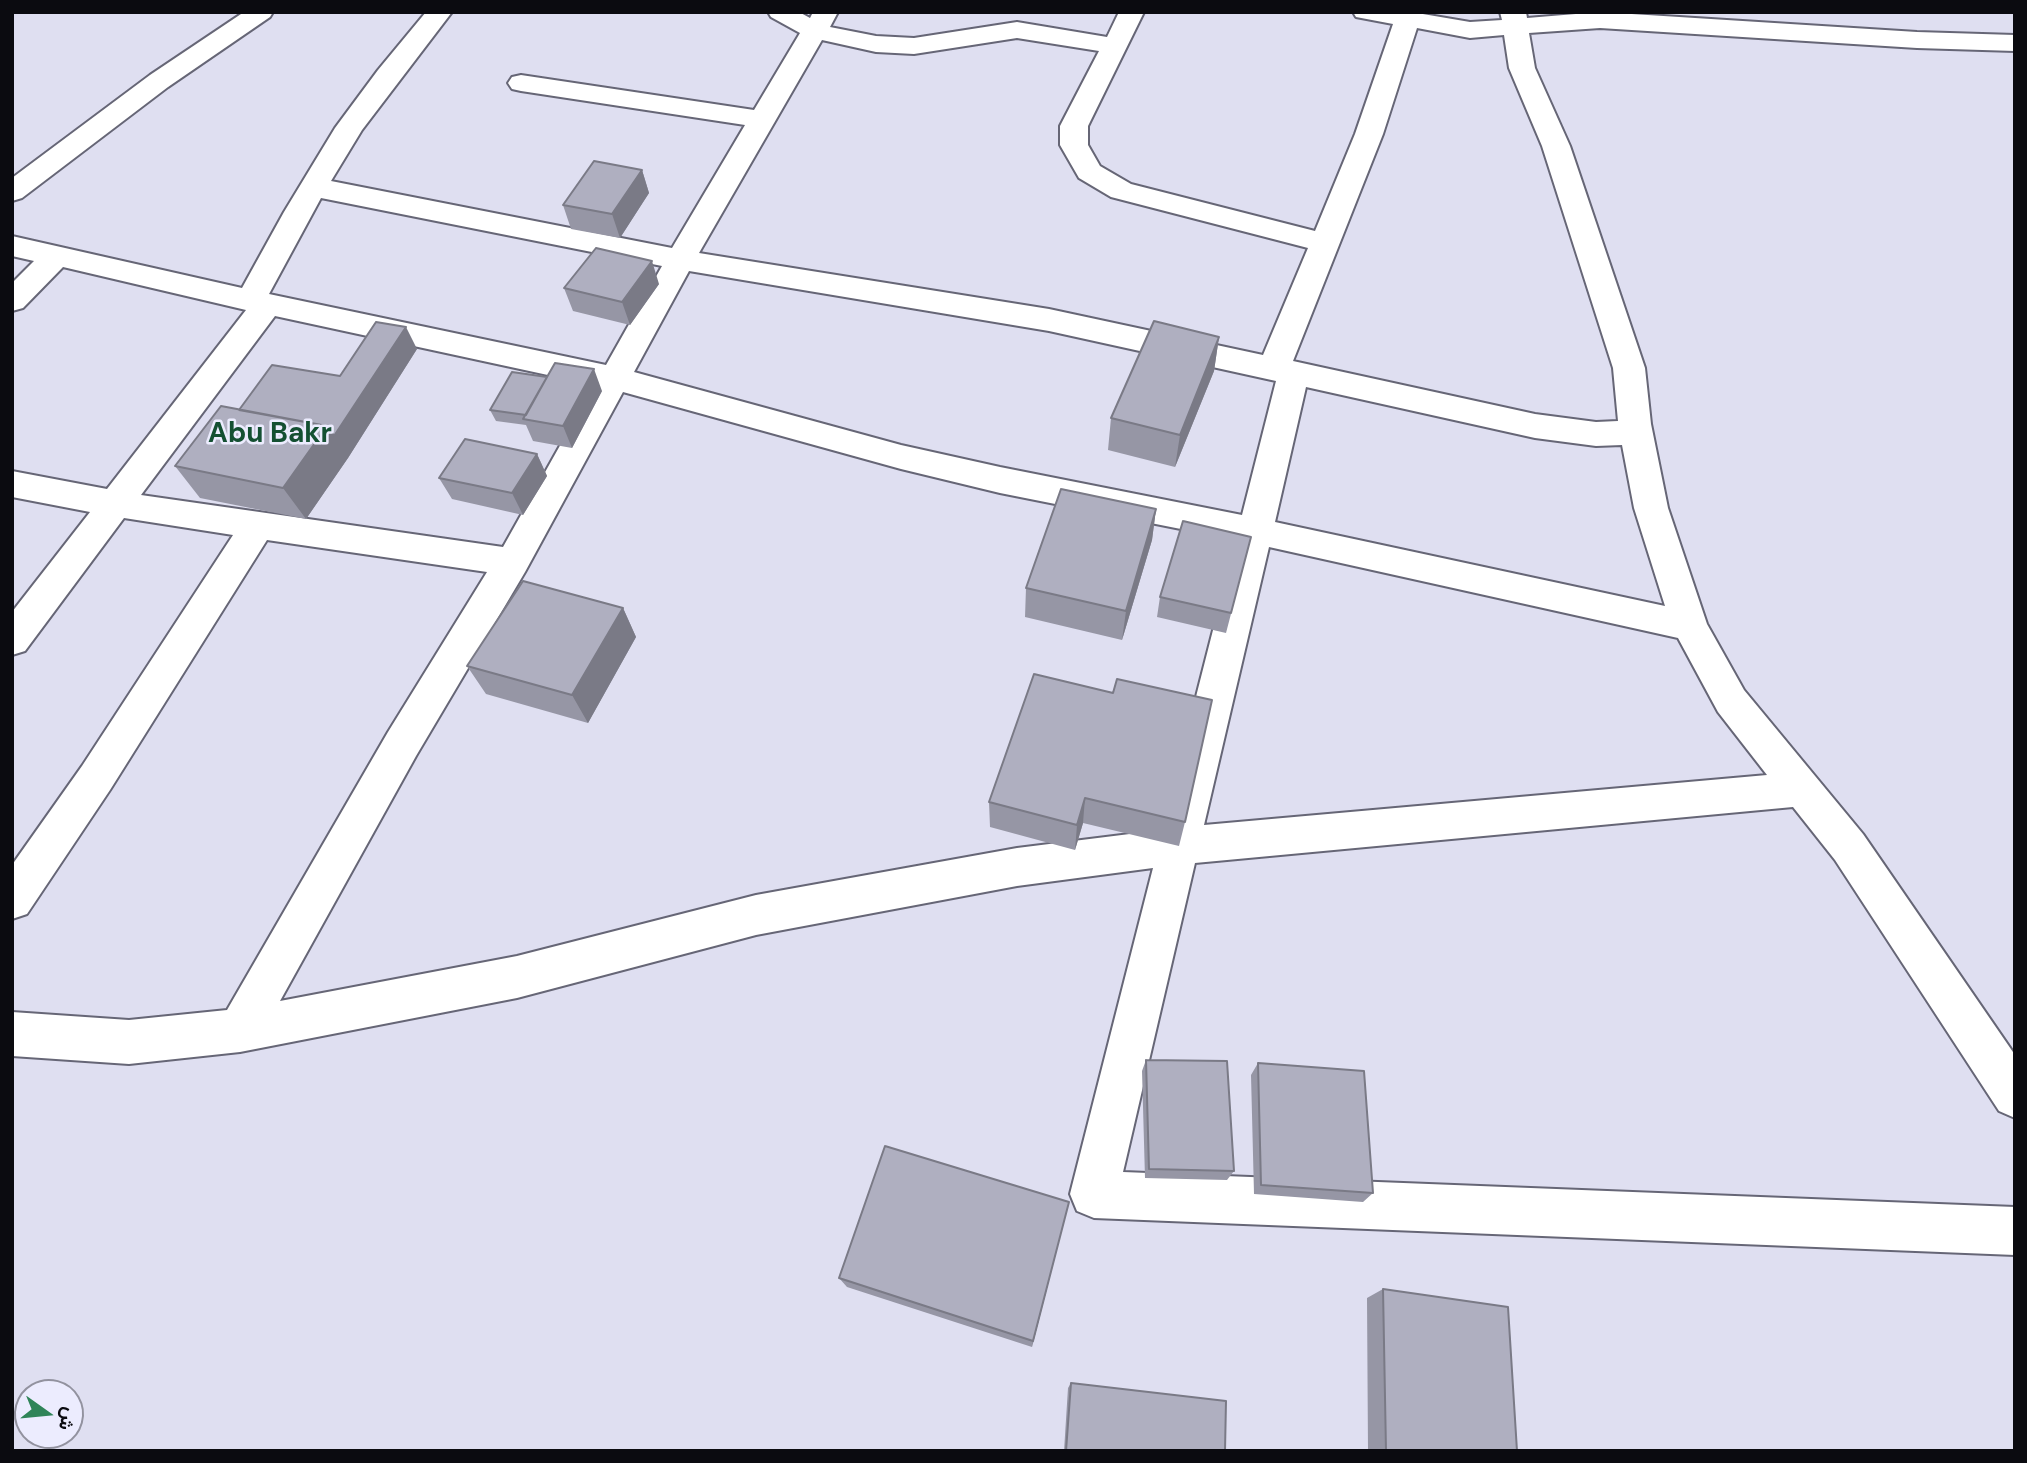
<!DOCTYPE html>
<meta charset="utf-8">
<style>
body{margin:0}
#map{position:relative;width:2027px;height:1463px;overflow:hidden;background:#dfdff1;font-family:"DM Sans",Vazirmatn,sans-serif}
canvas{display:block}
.frame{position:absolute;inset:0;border:14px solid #0b0b10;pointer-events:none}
.north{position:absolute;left:14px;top:1379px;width:70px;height:70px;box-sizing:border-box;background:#ececfe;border:2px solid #92929f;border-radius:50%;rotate:105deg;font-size:19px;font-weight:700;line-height:28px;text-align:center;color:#0b0b10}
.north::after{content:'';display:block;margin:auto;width:24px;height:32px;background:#2f8458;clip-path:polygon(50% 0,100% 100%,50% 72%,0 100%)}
</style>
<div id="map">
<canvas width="2027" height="1463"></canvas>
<div class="frame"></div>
<div class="north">ش</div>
</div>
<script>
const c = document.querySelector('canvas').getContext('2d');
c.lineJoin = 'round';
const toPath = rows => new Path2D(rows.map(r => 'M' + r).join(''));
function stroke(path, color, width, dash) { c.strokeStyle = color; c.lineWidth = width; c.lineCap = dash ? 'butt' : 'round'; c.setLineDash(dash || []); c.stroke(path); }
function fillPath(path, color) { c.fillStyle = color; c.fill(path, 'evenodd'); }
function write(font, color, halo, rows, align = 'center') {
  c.font = font + ' "DM Sans",sans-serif'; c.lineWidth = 5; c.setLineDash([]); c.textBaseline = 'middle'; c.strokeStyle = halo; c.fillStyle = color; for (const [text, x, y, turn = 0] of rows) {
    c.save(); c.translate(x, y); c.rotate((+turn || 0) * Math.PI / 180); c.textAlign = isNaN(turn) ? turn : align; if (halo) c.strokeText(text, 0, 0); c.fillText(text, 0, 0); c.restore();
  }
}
const minor = toPath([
 [244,12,273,12,270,17,168,87,22,198,12,201,12,178,150,75,244,12],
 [426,12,452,12,362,130,331,181,672,248,745,125,521,91,512,89,508,83,512,77,521,75,754,110,800,33,771,17,768,12,799,12,810,18,813,12,838,12,830,27,876,36,914,38,1017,22,1107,37,1119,12,1144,12,1088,126,1088,145,1100,166,1131,184,1315,231,1355,134,1393,24,1356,17,1353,12,1411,12,1470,22,1502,20,1500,12,1526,12,1527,18,1600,12,1917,32,2015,35,2015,51,1917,48,1600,28,1529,33,1535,68,1570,146,1645,368,1651,424,1668,508,1707,624,1744,690,1863,834,2015,1055,2015,1118,1999,1111,1835,860,1793,807,1195,863,1123,1172,2015,1207,2015,1255,1094,1218,1077,1211,1070,1194,1153,868,1017,886,756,935,517,998,240,1052,129,1064,12,1056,12,1012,129,1020,227,1010,388,732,487,572,267,540,110,790,27,914,12,919,12,865,82,766,233,535,124,518,25,651,12,655,12,612,90,512,12,497,12,471,107,489,246,310,63,267,23,308,12,311,12,283,34,261,12,256,12,236,242,288,284,212,335,128,378,70,426,12],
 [1417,28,1470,38,1504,35,1509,68,1542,146,1613,368,1618,421,1596,422,1535,414,1293,361,1383,134,1417,28],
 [1017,38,1099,51,1060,126,1060,145,1079,178,1111,197,1308,248,1263,355,1049,309,699,253,822,40,876,52,914,54,1017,38],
 [321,198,662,266,606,365,269,294,321,198],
 [689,271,1049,331,1276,381,1242,515,1000,467,901,445,634,372,689,271],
 [275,316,594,385,503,547,141,495,275,316],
 [1306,387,1535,438,1596,446,1622,445,1634,508,1665,606,1275,522,1306,387],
 [623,392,901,469,1000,493,1236,540,1162,830,1017,848,756,895,517,956,280,1001,416,756,525,572,623,392],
 [1269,547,1678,638,1718,712,1767,775,1204,825,1269,547]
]);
stroke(minor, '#666676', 4);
fillPath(minor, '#fff');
fillPath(toPath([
 [642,170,649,193,620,238,571,229,563,205],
 [659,284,630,325,573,311,564,288],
 [1219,337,1214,371,1175,467,1108,450,1111,418],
 [417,349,348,458,306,519,200,498,175,466,239,410],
 [602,391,572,448,533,441,526,425,496,421,490,410],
 [537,454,547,476,523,515,452,499,439,478],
 [1156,509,1152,540,1122,640,1025,617,1026,588],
 [1251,537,1226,633,1157,617,1160,597],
 [623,608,636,637,588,723,486,694,467,666],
 [1034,674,1185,822,1179,846,1083,823,1075,850,990,827,989,802],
 [1146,1060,1234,1171,1227,1180,1145,1178,1142,1071],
 [1258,1063,1373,1193,1363,1202,1254,1194,1251,1075],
 [1069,1202,1032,1347,847,1287,839,1278],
 [1383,1289,1517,1451,1368,1451,1367,1298],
 [1071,1383,1225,1451,1064,1451,1068,1388]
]), '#9696a5');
fillPath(toPath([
 [642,170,649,193,620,238,612,214],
 [652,261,659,284,630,325,622,302],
 [406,327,417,349,348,458,306,519,283,488,327,426],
 [1219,337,1214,371,1175,467,1180,435],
 [594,369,602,391,572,448,563,426],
 [537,454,547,476,523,515,512,493],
 [1156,509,1152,540,1122,640,1126,611],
 [623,608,636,637,588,723,572,695],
 [1085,798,1083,823,1075,850,1077,825],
 [1069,1202,1066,1214,1032,1347,1033,1341]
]), '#7a7a86');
const building = toPath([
 [594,161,642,170,612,214,563,205,594,161],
 [596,248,652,261,622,302,564,288,596,248],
 [1154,321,1219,337,1180,435,1111,418,1154,321],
 [376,322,406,327,334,436,327,426,239,410,272,365,340,376,376,322],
 [555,363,594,369,563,426,523,419,555,363],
 [512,372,547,377,526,415,490,410,512,372],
 [221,406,327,426,283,488,175,466,221,406],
 [465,439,537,454,512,493,439,478,465,439],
 [1061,489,1156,509,1126,611,1026,588,1061,489],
 [1183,521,1251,537,1231,613,1160,597,1183,521],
 [523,581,623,608,572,695,467,666,523,581],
 [1034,674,1113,693,1117,679,1212,700,1185,822,1085,798,1077,825,989,802,1034,674],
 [1146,1060,1227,1061,1234,1171,1149,1169,1146,1060],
 [1258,1063,1364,1071,1373,1193,1261,1185,1258,1063],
 [885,1146,1069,1202,1033,1341,839,1278,885,1146],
 [1383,1289,1508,1307,1517,1451,1386,1451,1383,1289],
 [1071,1383,1226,1401,1225,1451,1066,1451,1071,1383]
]);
fillPath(building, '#afafc0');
stroke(building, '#7a7a86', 2);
write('bold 28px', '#145032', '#ececfe', [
 ["Abu Bakr",270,435]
]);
</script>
